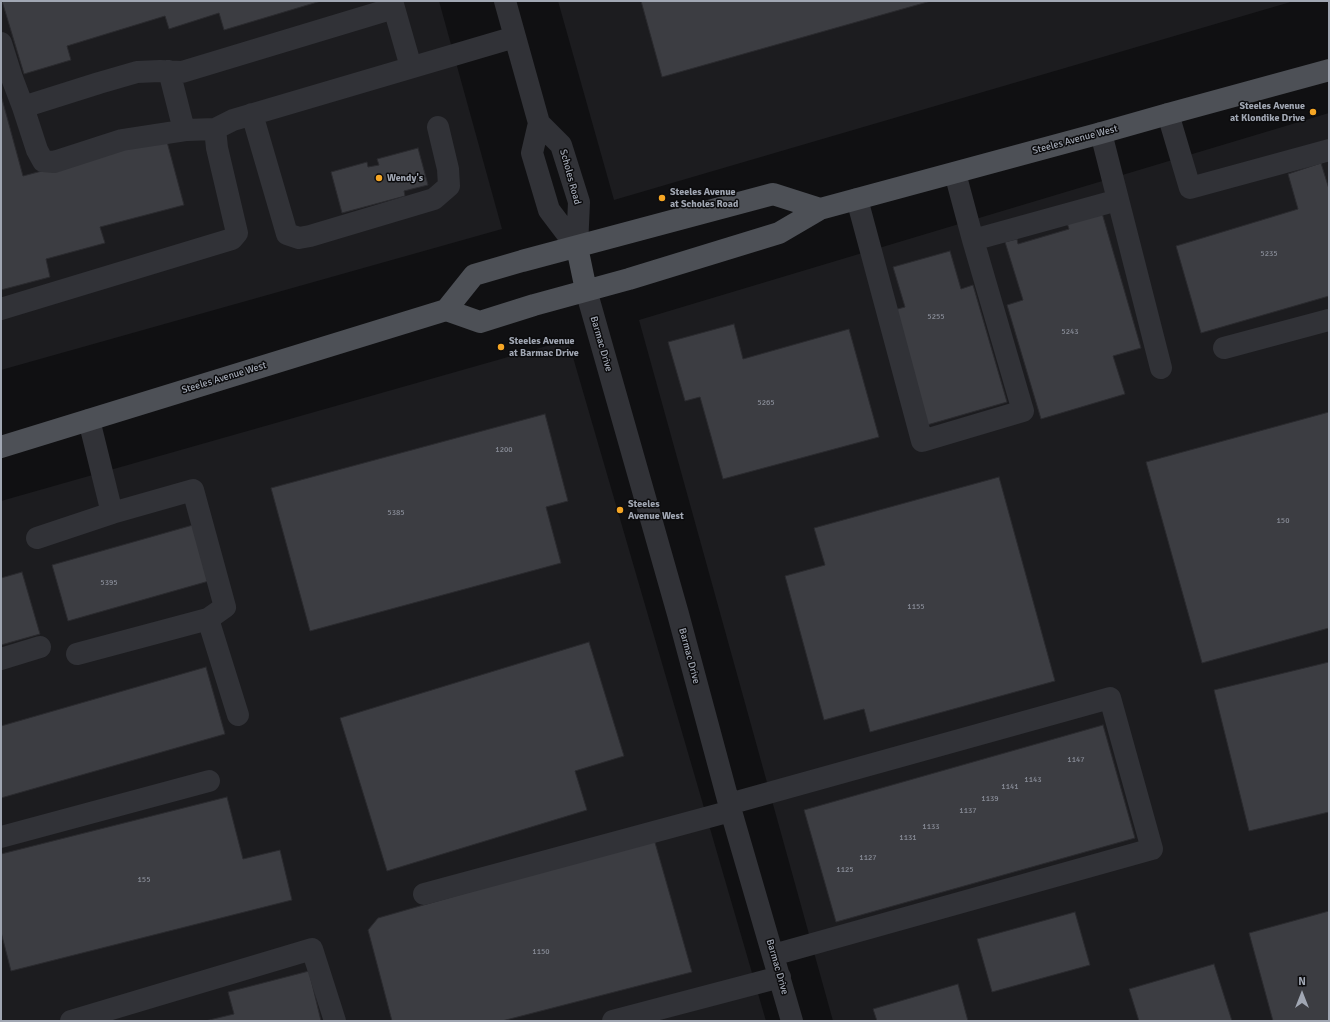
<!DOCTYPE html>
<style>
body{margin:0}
#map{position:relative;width:1330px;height:1022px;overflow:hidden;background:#101012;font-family:Signika,sans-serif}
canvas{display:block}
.frame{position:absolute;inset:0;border:2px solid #a1a7b3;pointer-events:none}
.north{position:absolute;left:1282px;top:974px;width:40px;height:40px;-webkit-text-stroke:3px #0b0b0d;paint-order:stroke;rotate:0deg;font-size:11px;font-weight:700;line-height:16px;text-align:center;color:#a1a7b3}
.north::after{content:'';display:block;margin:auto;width:14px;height:18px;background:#a1a7b3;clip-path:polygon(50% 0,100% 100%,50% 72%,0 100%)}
</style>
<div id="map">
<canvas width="1330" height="1022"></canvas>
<div class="frame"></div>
<div class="north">N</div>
</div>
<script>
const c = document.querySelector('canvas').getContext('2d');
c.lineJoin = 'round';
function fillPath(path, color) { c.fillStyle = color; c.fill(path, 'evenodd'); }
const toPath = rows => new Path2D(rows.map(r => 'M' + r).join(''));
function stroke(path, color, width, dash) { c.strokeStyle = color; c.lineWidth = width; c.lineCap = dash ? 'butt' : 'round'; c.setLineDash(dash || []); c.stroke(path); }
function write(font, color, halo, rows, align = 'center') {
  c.font = font + ' Signika,sans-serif'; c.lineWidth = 3; c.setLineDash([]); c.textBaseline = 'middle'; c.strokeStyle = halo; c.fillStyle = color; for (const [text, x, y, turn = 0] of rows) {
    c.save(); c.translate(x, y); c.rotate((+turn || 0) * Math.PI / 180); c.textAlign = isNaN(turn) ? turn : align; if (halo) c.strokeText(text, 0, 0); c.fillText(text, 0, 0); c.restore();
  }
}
fillPath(toPath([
 [1,1,439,1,502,229,1,370],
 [558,1,1294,1,614,200],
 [1329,113,1329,1021,833,1021,639,320],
 [568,340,766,1021,1,1021,1,501]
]), '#1c1c1f');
const building = toPath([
 [2,1,321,1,224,30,219,13,169,29,165,16,67,46,71,60,24,74,2,1],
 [641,1,931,1,662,77,641,1],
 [1,95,23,176,166,138,184,205,100,227,105,243,46,259,50,277,1,290,1,95],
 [418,148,428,185,404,191,405,196,342,213,331,172,367,162,368,167,379,165,377,159,418,148],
 [1321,163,1329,189,1329,296,1201,333,1176,246,1298,209,1288,174,1321,163],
 [1102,213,1141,348,1113,356,1125,394,1041,419,1007,305,1023,300,1005,242,1017,239,1018,244,1069,229,1067,223,1102,213],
 [950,251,961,289,973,285,1007,402,927,425,894,310,905,307,893,267,950,251],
 [734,324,743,359,849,329,879,437,723,479,700,397,685,401,668,342,734,324],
 [1329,412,1329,628,1202,663,1146,462,1329,412],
 [545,414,568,501,546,507,561,563,310,631,271,488,545,414],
 [999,477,1055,681,870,732,864,709,824,720,785,576,825,565,814,528,999,477],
 [193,525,209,581,68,621,52,565,193,525],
 [22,572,40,634,1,645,1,578,22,572],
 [589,642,624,756,575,771,587,810,387,871,340,718,589,642],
 [1329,662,1329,812,1249,831,1214,690,1329,662],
 [206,667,225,734,1,798,1,726,206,667],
 [1103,725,1135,838,836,922,804,810,1103,725],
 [227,797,243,859,280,850,292,900,11,971,1,932,1,854,227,797],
 [654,839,692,972,502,1021,392,1021,368,930,378,918,654,839],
 [1329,911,1329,1021,1273,1021,1249,933,1329,911],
 [1075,912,1090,965,992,992,977,939,1075,912],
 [1214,964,1232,1021,1139,1021,1129,989,1214,964],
 [309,971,321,1021,205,1021,234,1014,228,992,309,971],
 [958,984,968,1021,877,1021,873,1009,958,984]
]);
fillPath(building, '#3c3d42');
stroke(building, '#2a2a2e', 1);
stroke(toPath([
 [392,1,411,67],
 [505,1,539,123,532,153,549,210,577,247],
 [1,43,12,78,23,107],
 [169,71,184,130],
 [252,114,287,234,299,238,310,236,434,199,449,186,448,169,438,127],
 [1168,114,1190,188,1329,150],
 [539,123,561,145,579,202,577,247],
 [215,129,187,130,122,140,54,162,43,161,37,150,23,107,99,83,137,72,160,71,182,72,394,8],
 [1101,133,1161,368],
 [857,199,922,441,1023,411,973,240,955,173],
 [973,240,1118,200],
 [586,290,678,614,731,811,792,1021],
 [1,309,232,239,237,233,217,148,215,129,233,120,515,37],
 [1224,348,1329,320],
 [89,420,112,513],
 [37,538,112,513,193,490,225,607,208,619,238,715],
 [77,654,208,619],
 [1,659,40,647],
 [729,804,1110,698,1152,849,773,955],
 [1,837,209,781],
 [424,894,731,811],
 [71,1021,312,949,335,1021],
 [613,1021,780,977]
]), '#313237', 22);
stroke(toPath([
 [577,247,586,290],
 [446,310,480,322,534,305,629,279,779,233,820,209,1101,133,1168,114,1329,70],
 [1,447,446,310,474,275,522,261,773,194,820,209]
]), '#4d5056', 22);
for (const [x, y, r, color] of [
 [1313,112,4,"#f6a624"],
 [379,178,4,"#f6a624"],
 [662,198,4,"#f6a624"],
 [501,347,4,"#f6a624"],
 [620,510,4,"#f6a624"]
]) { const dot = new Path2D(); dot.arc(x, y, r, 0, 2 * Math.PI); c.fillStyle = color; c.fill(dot); stroke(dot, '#0b0b0d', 1.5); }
write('8px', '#888c97', null, [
 ["5235",1269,254],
 ["5255",936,317],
 ["5243",1070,332],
 ["5265",766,403],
 ["1200",504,450],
 ["5385",396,513],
 ["150",1283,521],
 ["5395",109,583],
 ["1155",916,607],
 ["1147",1076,760],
 ["1143",1033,780],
 ["1141",1010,787],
 ["1139",990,799],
 ["1137",968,811],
 ["1133",931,827],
 ["1131",908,838],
 ["1127",868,858],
 ["1125",845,870],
 ["155",144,880],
 ["1150",541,952]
]);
write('bold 10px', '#a1a7b3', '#0b0b0d', [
 ["Steeles Avenue",1305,106,"right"],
 ["at Klondike Drive",1305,118,"right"],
 ["Wendy's",387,178],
 ["Steeles Avenue",670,192],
 ["at Scholes Road",670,204],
 ["Steeles Avenue",509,341],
 ["at Barmac Drive",509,353],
 ["Steeles",628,504],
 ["Avenue West",628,516]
], 'left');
write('10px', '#a1a7b3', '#0b0b0d', [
 ["Steeles Avenue West",1075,140,-15],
 ["Scholes Road",570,177,75],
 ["Barmac Drive",601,344,74],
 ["Steeles Avenue West",224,378,-17],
 ["Barmac Drive",689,656,75],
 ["Barmac Drive",777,967,74]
]);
</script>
